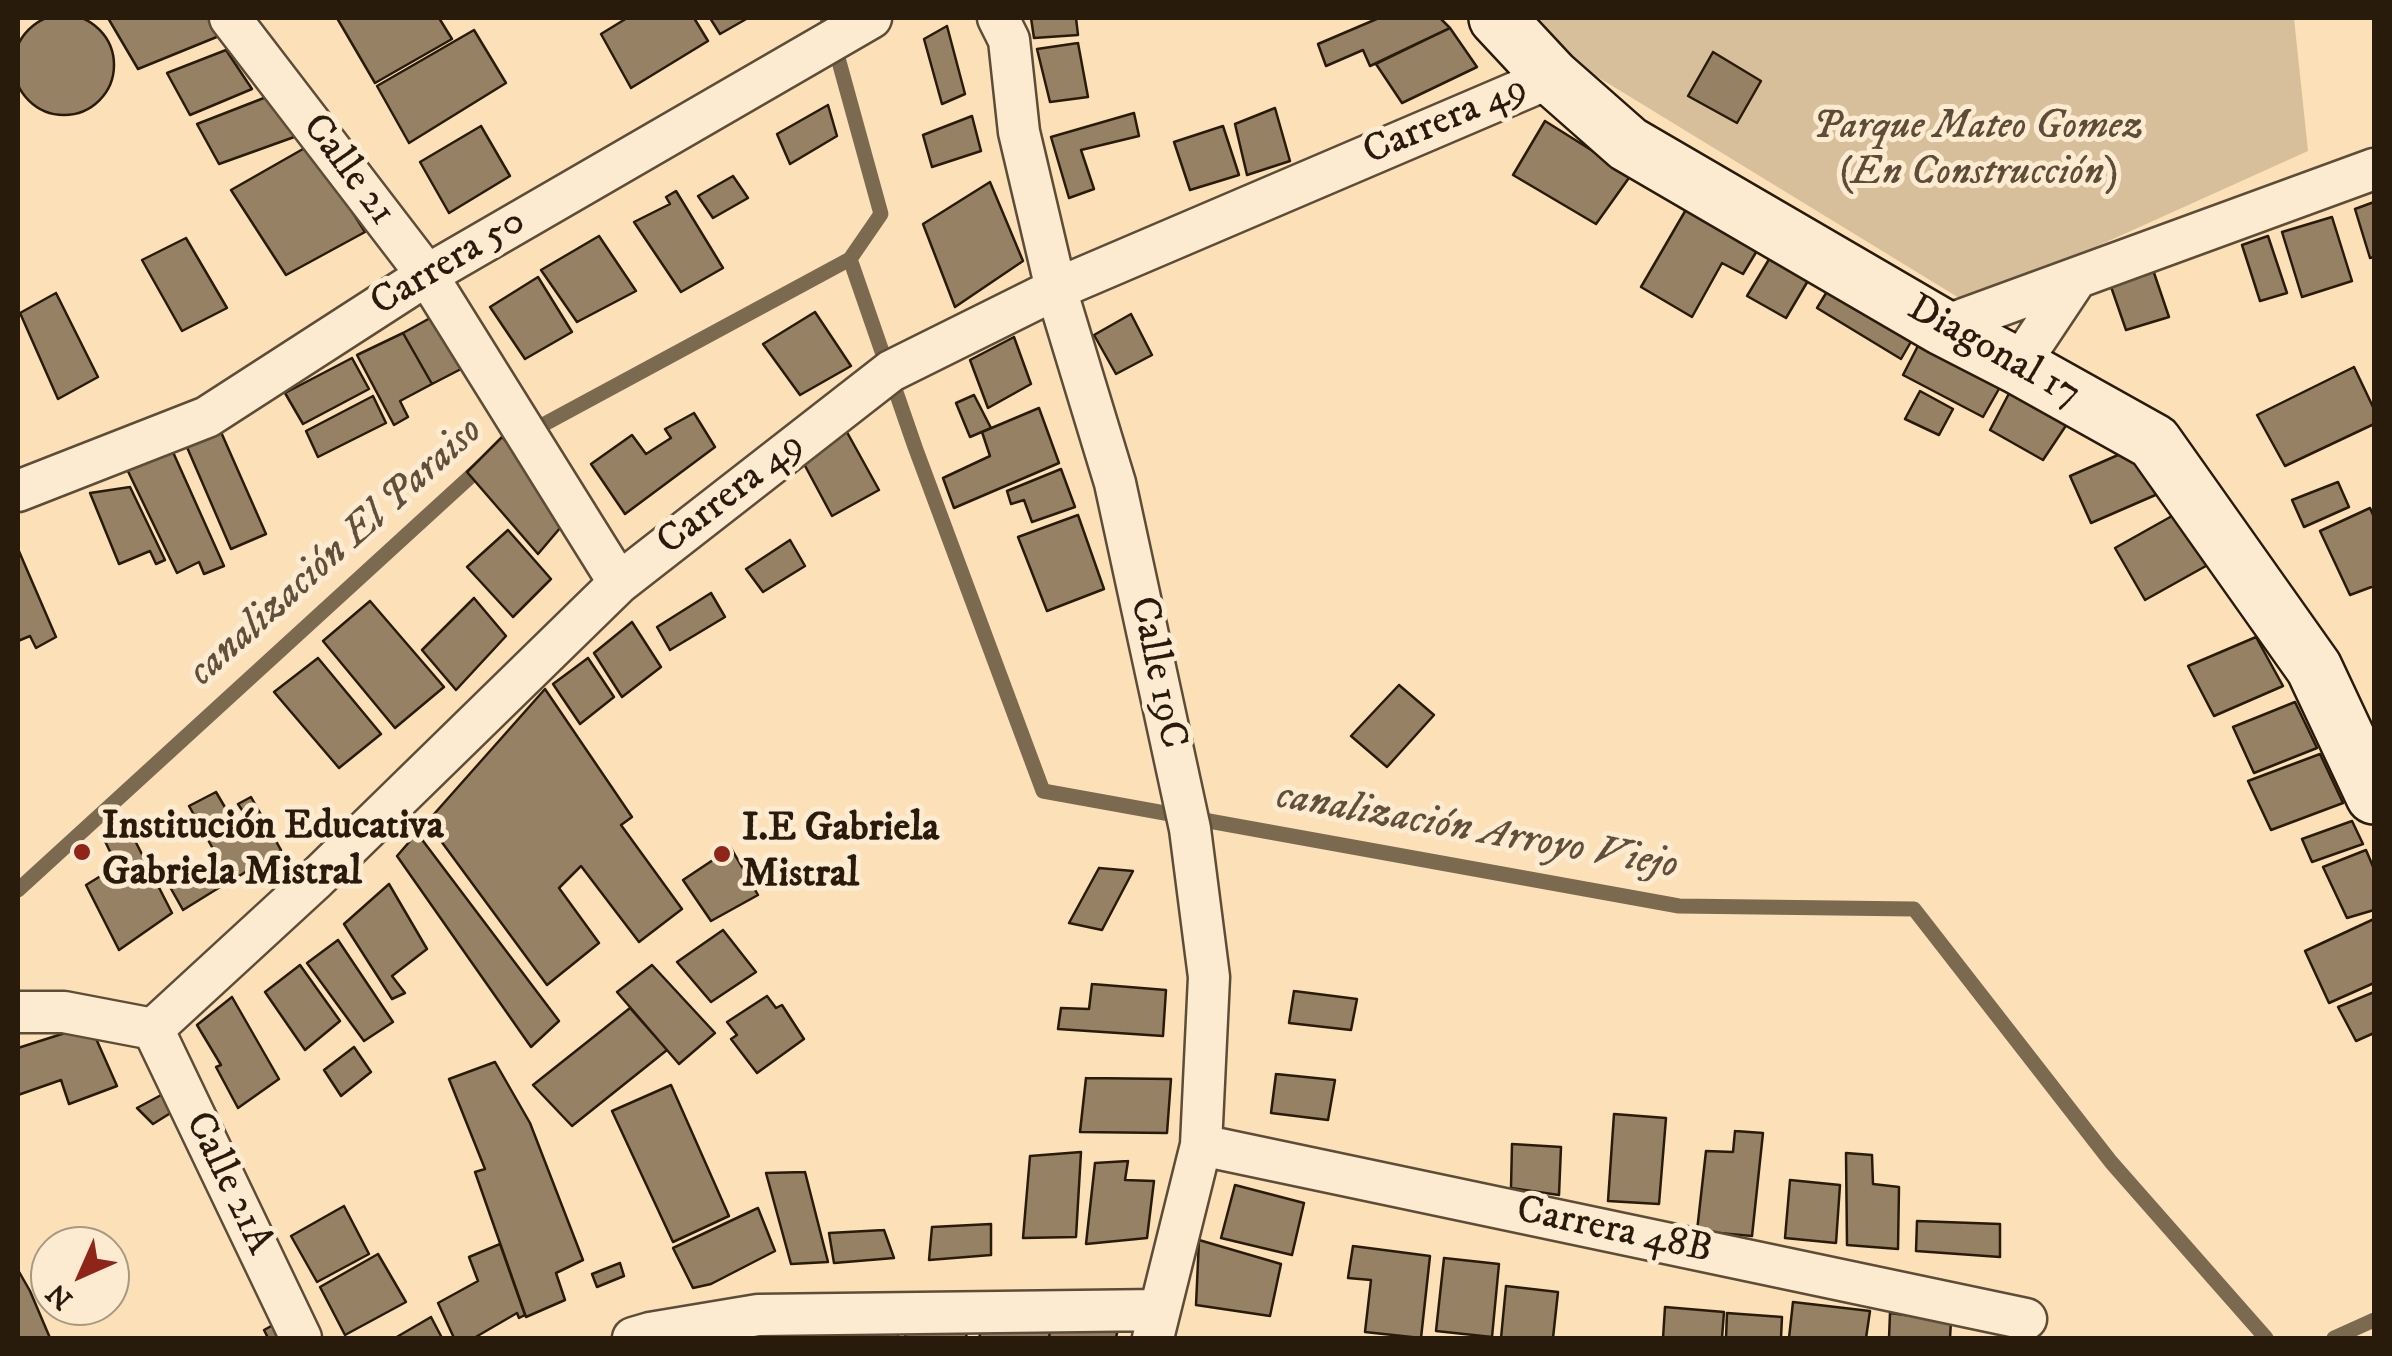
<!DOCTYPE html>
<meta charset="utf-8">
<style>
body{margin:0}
#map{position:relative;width:2392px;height:1356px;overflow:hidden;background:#fbe0b8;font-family:"IM FELL DW Pica",serif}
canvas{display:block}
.frame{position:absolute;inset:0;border:20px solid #281b0c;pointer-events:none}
.north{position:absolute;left:30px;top:1226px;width:100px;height:100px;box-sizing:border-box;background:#fcebd1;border:2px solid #a79882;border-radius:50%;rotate:225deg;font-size:28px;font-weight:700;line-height:40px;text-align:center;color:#281b0c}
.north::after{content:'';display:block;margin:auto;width:35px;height:45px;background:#8f2418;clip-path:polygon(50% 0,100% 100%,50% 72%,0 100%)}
</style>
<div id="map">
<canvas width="2392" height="1356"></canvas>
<div class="frame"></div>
<div class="north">N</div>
</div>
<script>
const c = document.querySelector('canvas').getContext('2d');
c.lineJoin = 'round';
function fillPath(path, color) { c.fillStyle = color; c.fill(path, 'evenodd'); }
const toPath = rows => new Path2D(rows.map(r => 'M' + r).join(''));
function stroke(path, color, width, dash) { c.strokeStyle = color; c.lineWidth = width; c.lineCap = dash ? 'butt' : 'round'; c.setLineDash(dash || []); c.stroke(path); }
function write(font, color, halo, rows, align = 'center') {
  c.font = font + ' "IM FELL DW Pica",serif'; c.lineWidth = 10; c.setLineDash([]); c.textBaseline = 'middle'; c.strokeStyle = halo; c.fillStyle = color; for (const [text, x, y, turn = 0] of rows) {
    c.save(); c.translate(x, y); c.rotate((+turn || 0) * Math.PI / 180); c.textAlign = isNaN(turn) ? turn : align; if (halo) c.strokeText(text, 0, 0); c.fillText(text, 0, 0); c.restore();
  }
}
fillPath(toPath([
 [1519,18,2294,18,2308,151,1969,304,1534,38]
]), '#d7bf9b');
stroke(toPath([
 [850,259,915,447,1043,791,1679,906,1914,909,2111,1162,2266,1338],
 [526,434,850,259,881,214,827,18],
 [18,890,483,465],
 [2334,1338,2374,1320]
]), '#7b6950', 15);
const building = toPath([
 '14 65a50 50 0 1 1 100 0a50 50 0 1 1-100 0Z',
 [108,18,213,18,224,34,138,69,108,18],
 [337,18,439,18,452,39,375,83,337,18],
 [627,18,694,18,708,41,631,88,601,34,627,18],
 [710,18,748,18,720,34,710,18],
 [1031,18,1076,18,1078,35,1034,38,1031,18],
 [1379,18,1440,18,1450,28,1370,66,1363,50,1326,66,1318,44,1379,18],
 [947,26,965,94,942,104,924,39,947,26],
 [1450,28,1477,67,1402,103,1376,64,1450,28],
 [474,30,506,83,409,143,377,86,474,30],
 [1078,43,1088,97,1050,102,1037,49,1078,43],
 [226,50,252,89,190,115,167,73,226,50],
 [1713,52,1761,81,1737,123,1688,96,1713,52],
 [269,96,297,136,219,164,197,124,269,96],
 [828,105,837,136,790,164,777,134,828,105],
 [1275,108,1290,161,1247,175,1235,124,1275,108],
 [1134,113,1139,136,1081,150,1094,189,1069,198,1051,137,1134,113],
 [972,116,981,151,932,167,923,135,972,116],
 [1545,121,1631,175,1596,224,1513,175,1545,121],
 [481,126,510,176,449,213,420,162,481,126],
 [1223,126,1239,175,1190,190,1174,142,1223,126],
 [310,145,365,232,286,275,231,190,310,145],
 [733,176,748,198,713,218,698,196,733,176],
 [990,182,1023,261,955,307,923,224,990,182],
 [676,191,723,268,681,292,634,222,670,204,666,197,676,191],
 [1691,201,1761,244,1743,274,1722,263,1692,317,1641,287,1691,201],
 [2374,202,2374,257,2370,258,2355,209,2374,202],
 [2332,217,2352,281,2302,297,2282,232,2332,217],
 [599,236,636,291,577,322,541,270,599,236],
 [2268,236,2287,293,2260,301,2242,245,2268,236],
 [186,238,227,308,182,331,142,260,186,238],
 [1774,251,1812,274,1786,318,1747,296,1774,251],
 [2151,264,2169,317,2126,330,2108,278,2151,264],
 [538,277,572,332,525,359,490,307,538,277],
 [1831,285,1916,333,1901,359,1817,308,1831,285],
 [56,293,98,377,58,399,20,313,56,293],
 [441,312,485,376,471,384,463,368,432,384,403,333,441,312],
 [815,312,851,366,800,395,763,344,815,312],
 [1131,314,1152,355,1116,374,1094,335,1131,314],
 [403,333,432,384,400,401,408,417,394,425,357,355,403,333],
 [1923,336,2008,373,1983,417,1903,375,1923,336],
 [1014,337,1031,384,988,408,970,360,1014,337],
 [352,358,369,389,303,424,285,393,352,358],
 [2354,367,2374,409,2374,424,2285,466,2257,415,2354,367],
 [2016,380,2075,412,2043,460,1990,430,2016,380],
 [1920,391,1953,409,1939,435,1905,419,1920,391],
 [974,395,991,428,970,437,956,403,974,395],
 [373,396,386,423,318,457,306,431,373,396],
 [1039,408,1059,463,954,508,943,478,990,456,982,432,1039,408],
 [694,413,715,447,625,514,591,464,632,435,646,454,671,438,665,429,694,413],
 [217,423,266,534,231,549,183,438,217,423],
 [843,425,879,490,832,516,796,449,843,425],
 [502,437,572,514,538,554,467,472,502,437],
 [168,441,224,566,204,574,199,562,177,573,124,463,168,441],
 [2134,448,2160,493,2091,523,2070,476,2134,448],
 [1061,469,1075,507,1032,522,1024,500,1011,504,1007,491,1061,469],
 [2338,482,2349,507,2304,527,2292,500,2338,482],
 [130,487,165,560,156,564,150,551,119,564,90,493,130,487],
 [2188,507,2222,557,2145,600,2115,548,2188,507],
 [2370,508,2374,517,2374,586,2350,595,2320,531,2370,508],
 [1078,515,1104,589,1047,611,1018,537,1078,515],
 [508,530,551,579,513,617,467,567,508,530],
 [790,540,805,566,763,592,746,569,790,540],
 [18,549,56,637,36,648,30,636,18,641,18,549],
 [711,593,725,617,670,650,657,627,711,593],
 [474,598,506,636,456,690,422,650,474,598],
 [370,601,444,687,395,728,323,641,370,601],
 [632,622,661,667,622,697,594,653,632,622],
 [2256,637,2283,686,2214,716,2188,666,2256,637],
 [318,658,381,734,339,768,274,692,318,658],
 [588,658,614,697,580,724,553,684,588,658],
 [1399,685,1434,715,1387,767,1351,736,1399,685],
 [545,689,632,817,621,825,682,909,639,942,581,866,559,888,599,943,547,985,427,822,545,689],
 [2295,702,2317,748,2254,773,2233,727,2295,702],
 [2320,754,2343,803,2271,830,2248,781,2320,754],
 [216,792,236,826,248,819,238,804,251,797,281,850,231,881,189,806,216,792],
 [2352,821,2363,844,2312,862,2302,839,2352,821],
 [126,823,172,913,119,950,86,885,117,866,103,837,126,823],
 [417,833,559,1021,531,1047,397,856,417,833],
 [731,848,758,895,711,921,683,880,731,848],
 [2366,850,2374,869,2374,910,2347,918,2323,867,2366,850],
 [212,862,225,884,183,910,170,887,212,862],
 [1099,868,1133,871,1102,930,1069,923,1099,868],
 [389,884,427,949,392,976,405,993,392,999,344,924,389,884],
 [2374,919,2374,983,2329,1003,2305,951,2374,919],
 [723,930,756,972,711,1002,677,962,723,930],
 [338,940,393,1022,364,1041,307,963,338,940],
 [300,965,340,1021,305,1050,265,992,300,965],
 [652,965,715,1033,679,1064,617,992,652,965],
 [1092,984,1166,990,1163,1036,1058,1029,1061,1008,1089,1009,1092,984],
 [1294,991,1357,999,1351,1030,1289,1023,1294,991],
 [2374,992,2374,1033,2356,1041,2338,1007,2374,992],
 [767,996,776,1008,782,1005,804,1039,757,1073,731,1039,737,1035,727,1022,767,996],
 [232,997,279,1079,238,1108,216,1067,221,1065,197,1025,232,997],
 [630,1008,667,1050,572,1126,533,1085,630,1008],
 [90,1025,117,1086,69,1104,61,1080,18,1095,18,1048,90,1025],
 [354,1047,371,1072,341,1096,324,1070,354,1047],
 [495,1062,530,1123,583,1260,556,1273,565,1300,526,1317,475,1172,485,1169,449,1079,495,1062],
 [1276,1074,1335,1080,1328,1120,1271,1113,1276,1074],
 [1086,1078,1171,1079,1167,1133,1080,1132,1086,1078],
 [671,1085,729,1216,673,1242,612,1111,671,1085],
 [163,1094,177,1109,153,1124,137,1108,163,1094],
 [1614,1114,1666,1118,1659,1204,1608,1201,1614,1114],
 [1735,1131,1763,1133,1752,1236,1697,1231,1706,1151,1733,1152,1735,1131],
 [1512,1144,1561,1147,1559,1195,1511,1188,1512,1144],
 [1081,1152,1076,1237,1023,1238,1030,1156,1081,1152],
 [1846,1153,1872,1155,1873,1184,1899,1187,1898,1249,1847,1245,1846,1153],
 [1128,1161,1125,1180,1154,1181,1147,1238,1086,1244,1095,1163,1128,1161],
 [805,1172,828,1262,791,1264,766,1173,805,1172],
 [1790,1180,1840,1185,1836,1243,1785,1238,1790,1180],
 [1235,1185,1304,1203,1292,1255,1221,1238,1235,1185],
 [344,1206,369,1254,317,1282,291,1236,344,1206],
 [758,1208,775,1251,711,1284,693,1288,673,1248,758,1208],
 [1917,1221,2000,1224,2000,1257,1916,1251,1917,1221],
 [991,1224,991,1255,929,1260,932,1227,991,1224],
 [884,1230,894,1258,834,1263,829,1233,884,1230],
 [1199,1240,1281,1264,1270,1316,1196,1305,1199,1240],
 [500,1244,525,1315,519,1318,517,1313,474,1338,454,1338,438,1303,478,1281,469,1257,500,1244],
 [1353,1246,1430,1256,1421,1338,1365,1332,1371,1280,1348,1278,1353,1246],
 [378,1254,406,1302,345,1335,320,1287,378,1254],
 [1444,1258,1499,1264,1492,1337,1436,1331,1444,1258],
 [620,1263,624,1276,597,1287,592,1274,620,1263],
 [18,1270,30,1291,50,1338,18,1338,18,1270],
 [1506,1286,1558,1292,1553,1338,1501,1338,1506,1286],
 [1793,1302,1870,1311,1866,1338,1789,1338,1793,1302],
 [1665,1307,1724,1312,1722,1338,1663,1338,1665,1307],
 [1727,1313,1782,1317,1781,1338,1726,1338,1727,1313],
 [1890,1313,1951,1321,1950,1338,1889,1338,1890,1313],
 [431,1317,442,1338,395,1338,431,1317],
 [273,1325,280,1338,268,1338,264,1330,273,1325],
 [1118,1328,1116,1338,1049,1338,1050,1331,1118,1328],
 [967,1331,966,1338,905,1338,906,1332,967,1331],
 [981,1331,1050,1331,1049,1338,979,1338,981,1331],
 [846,1332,898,1333,898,1338,845,1338,846,1332]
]);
fillPath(building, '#968165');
stroke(building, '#281b0c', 2.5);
const street = toPath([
 [230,18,427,275,619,583],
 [998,18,1009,40,1019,132,1056,289,1115,483,1190,829,1209,977,1201,1145,1153,1338],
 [1942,327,2374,169],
 [2018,366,2076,279],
 [18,491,207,417,427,275,871,18],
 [18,1012,64,1012,153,1029],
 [153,1029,316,879,619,583,891,371,1056,289,1552,77],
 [153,1029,301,1338],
 [1201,1145,2026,1319],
 [633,1338,650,1333,758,1315,1159,1310]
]);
const secondary = toPath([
 [1497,18,1552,77,1628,144,1942,327,2018,366,2154,442,2314,668,2374,796]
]);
stroke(street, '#5d4c37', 45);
stroke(secondary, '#281b0c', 60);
stroke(street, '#fcebd1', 40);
stroke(secondary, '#fcebd1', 55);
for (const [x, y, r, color] of [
 [82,852,10,"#8f2418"],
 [722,854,10,"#8f2418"]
]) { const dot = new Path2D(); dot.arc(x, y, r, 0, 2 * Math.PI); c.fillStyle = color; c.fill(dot); stroke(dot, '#fcebd1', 4); }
write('40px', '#281b0c', '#fcebd1', [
 ["Carrera 49",1446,122,-23],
 ["Calle 21",347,171,53],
 ["Carrera 50",449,264,-31],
 ["Diagonal 17",1993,353,29],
 ["Carrera 49",732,495,-38],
 ["Calle 19C",1156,673,78],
 ["Calle 21A",227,1184,64],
 ["Carrera 48B",1614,1232,12]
]);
write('italic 40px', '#5d4c37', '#fcebd1', [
 ["Parque Mateo Gomez",1978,129],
 ["(En Construcción)",1978,175]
]);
write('bold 40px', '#281b0c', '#fcebd1', [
 ["Institución Educativa",102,829],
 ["Gabriela Mistral",102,875],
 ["I.E Gabriela",742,831],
 ["Mistral",742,877]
], 'left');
write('italic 42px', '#604f3a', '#fcebd1', [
 ["canalización El Paraiso",337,553,-42],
 ["canalización Arroyo Viejo",1477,833,10]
]);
</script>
